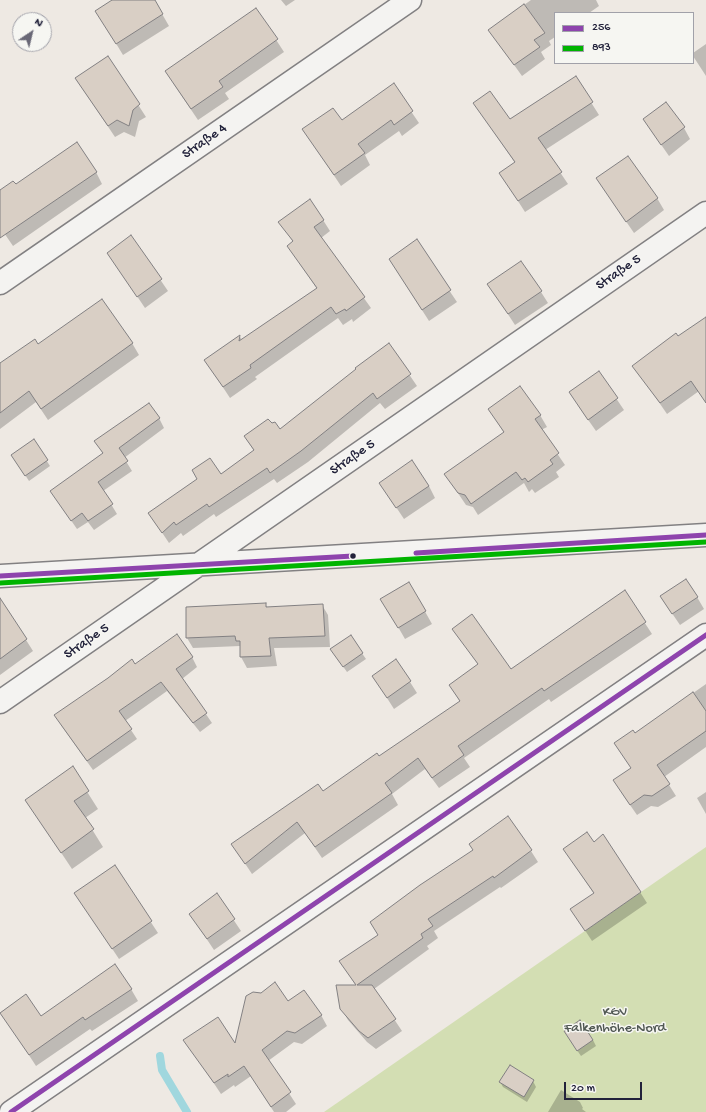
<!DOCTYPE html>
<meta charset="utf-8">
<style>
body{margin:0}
#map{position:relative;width:706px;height:1112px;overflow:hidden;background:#eee9e3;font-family:"Gochi Hand",sans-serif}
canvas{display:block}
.legend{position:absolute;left:554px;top:12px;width:140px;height:52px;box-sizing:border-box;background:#f6f6f2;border:1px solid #a1a1a9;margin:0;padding:5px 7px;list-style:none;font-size:12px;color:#22223b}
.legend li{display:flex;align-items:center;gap:8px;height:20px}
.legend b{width:20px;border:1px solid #a1a1a9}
.north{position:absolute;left:12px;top:12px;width:40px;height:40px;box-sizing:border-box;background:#f6f6f2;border:1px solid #a1a1a9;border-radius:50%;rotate:35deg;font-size:11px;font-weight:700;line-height:16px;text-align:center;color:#22223b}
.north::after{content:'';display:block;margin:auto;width:14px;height:18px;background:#696876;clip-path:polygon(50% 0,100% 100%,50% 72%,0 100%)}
.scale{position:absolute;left:564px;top:1082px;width:78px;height:18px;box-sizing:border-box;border:2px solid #22223b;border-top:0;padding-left:5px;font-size:12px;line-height:14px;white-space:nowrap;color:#22223b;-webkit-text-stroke:3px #f6f6f2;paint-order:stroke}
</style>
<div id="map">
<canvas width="706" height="1112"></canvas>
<ul class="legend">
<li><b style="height:5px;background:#8e44ad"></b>256</li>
<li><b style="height:5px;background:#00b400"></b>893</li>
</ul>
<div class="north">N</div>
<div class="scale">20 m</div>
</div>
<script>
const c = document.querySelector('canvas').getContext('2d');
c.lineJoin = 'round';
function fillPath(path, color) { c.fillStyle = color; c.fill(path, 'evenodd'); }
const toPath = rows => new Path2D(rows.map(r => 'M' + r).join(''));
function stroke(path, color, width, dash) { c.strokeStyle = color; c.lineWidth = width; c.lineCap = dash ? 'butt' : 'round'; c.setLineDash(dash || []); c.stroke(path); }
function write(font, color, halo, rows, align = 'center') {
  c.font = font + ' "Gochi Hand",sans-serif'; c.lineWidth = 3; c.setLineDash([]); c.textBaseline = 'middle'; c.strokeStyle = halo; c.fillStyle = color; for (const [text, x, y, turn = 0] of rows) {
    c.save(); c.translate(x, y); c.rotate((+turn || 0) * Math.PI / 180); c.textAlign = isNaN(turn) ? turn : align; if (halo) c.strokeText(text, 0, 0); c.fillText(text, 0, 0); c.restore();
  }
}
fillPath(toPath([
 [706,847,706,1112,324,1112,641,892]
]), '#d3deb3');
fillPath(toPath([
 [114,0,154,0,169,26,123,55,103,22],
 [281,0,295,0,286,6],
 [531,0,596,0,599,6,589,13,555,13,555,37,549,41,551,45,541,52,545,59,522,76,489,30],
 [256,9,284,52,225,93,229,99,198,120,173,83],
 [706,44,706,76,693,56,693,53],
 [108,58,146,117,139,121,135,137,124,132,115,137,76,79],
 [575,77,599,115,545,150,568,184,525,212,500,173,515,163,474,103,509,120],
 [393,85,419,123,402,136,399,131,365,155,370,165,341,186,303,129,341,121],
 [644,120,684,128,690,139,669,156],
 [96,172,102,184,13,246,0,227,0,192],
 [597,179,657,198,664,210,634,233],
 [323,220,330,231,321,238,371,308,353,322,352,319,343,325,338,318,255,377,257,379,230,398,205,360,240,337,242,340,317,289,288,246,293,242,280,222],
 [131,237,168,291,145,308,108,253],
 [416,241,457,302,429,321,390,260],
 [489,285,541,292,548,303,515,325],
 [706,318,706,386,667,414,634,366],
 [132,343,139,355,48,420,36,402,0,429,0,389,38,345],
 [389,345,417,386,385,409,380,403,308,462,277,483,274,479,216,517,214,514,183,536,181,533,169,543,149,513,220,475,254,451,245,437,280,431],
 [599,373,624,410,596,431,577,404],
 [489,409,540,415,547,427,541,430,565,465,556,472,559,477,535,493,532,489,529,492,524,483,478,515,473,507,466,505,445,474,504,433],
 [159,418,164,428,124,458,132,471,103,491,117,514,94,530,88,522,77,529,57,500,103,454,96,442],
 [34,441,50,466,29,481,16,461],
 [380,483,429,486,435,498,404,519],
 [409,583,432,624,405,639,382,599],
 [624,591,652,634,551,702,549,699,464,758,470,767,439,788,425,769,392,794,398,805,322,858,305,833,252,874,232,844,323,793,379,757,460,702,450,685,479,666,453,629,511,670],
 [661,597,697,597,704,609,680,625],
 [265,604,268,608,322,605,328,615,330,647,274,648,277,666,247,668,241,657,240,646,193,648,187,638],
 [9,613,33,651,0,675,0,619],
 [350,636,366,659,347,672,335,655],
 [192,657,197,667,182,679,212,723,200,732,167,691,125,721,137,739,93,770,61,725,134,665],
 [396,660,417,693,394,709,373,676],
 [706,684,706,747,664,777,676,796,658,807,651,806,637,815,621,792,632,769,635,734],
 [72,768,98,809,85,818,103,847,72,869,26,800],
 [706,792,706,814,697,798],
 [594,843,640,892,647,903,592,941,571,909,594,894,564,849],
 [531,851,538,862,501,888,500,887,434,931,438,938,427,946,429,949,374,989,402,1031,376,1049,367,1042,348,1020,341,1008,356,986,341,962],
 [114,866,158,933,119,959,75,893],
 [217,895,241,931,214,950,190,914],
 [131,989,138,1001,92,1031,90,1029,36,1066,1,1012,25,996,40,1017],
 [288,1002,321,1015,327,1026,302,1044,294,1042,268,1061,296,1104,286,1112,274,1112,251,1076,235,1087,234,1085,221,1094,185,1040,236,1045],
 [568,1037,593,1040,596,1046,581,1056],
 [533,1081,536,1087,527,1102,503,1087,500,1082],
 [561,1090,580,1102,583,1108,582,1109,586,1112,548,1112]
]), '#0003');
stroke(toPath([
 [160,1056,162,1070,187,1112]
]), '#a0d7de', 8);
const building = toPath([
 [112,0,155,0,163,14,116,44,95,11,112,0],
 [524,4,545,33,534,40,540,47,514,65,488,30,524,4],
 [256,8,278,39,219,81,223,87,191,109,165,71,256,8],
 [108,56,140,104,133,110,129,126,117,120,108,126,75,78,108,56],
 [576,76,593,102,538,138,562,172,518,201,499,173,515,162,473,103,490,91,510,119,576,76],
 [394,83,413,111,394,125,391,120,358,144,365,153,334,175,302,129,333,108,342,120,394,83],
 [666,102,685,127,661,145,643,119,666,102],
 [77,142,97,172,0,238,0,190,13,181,16,184,77,142],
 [628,156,658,198,626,222,596,178,628,156],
 [310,199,324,220,314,227,365,297,346,311,345,309,336,314,331,307,250,365,251,368,223,387,204,360,240,335,239,341,317,288,287,246,293,241,278,222,310,199],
 [131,235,162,279,137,297,107,253,131,235],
 [417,239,451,290,422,310,389,259,417,239],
 [521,261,542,291,508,314,487,284,521,261],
 [102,299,133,343,41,409,29,391,0,413,0,363,35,339,38,344,102,299],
 [706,317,706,403,691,381,660,403,632,366,676,333,678,336,706,317],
 [389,343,411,374,377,399,373,393,301,451,270,473,267,468,209,507,207,504,176,525,174,522,162,533,148,513,197,479,192,470,210,458,221,474,254,450,244,436,268,419,272,423,275,422,280,429,356,369,355,368,389,343],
 [599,371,618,398,588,420,569,392,599,371],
 [520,386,541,415,535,419,559,453,550,460,553,464,528,482,525,478,522,480,516,472,471,504,465,495,458,493,444,474,504,432,488,409,520,386],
 [149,403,160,418,119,448,128,461,98,482,113,504,88,521,82,513,71,521,50,491,103,453,94,441,149,403],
 [34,439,48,460,25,476,11,455,34,439],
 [412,460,429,486,396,508,379,483,412,460],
 [686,579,698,597,672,614,660,596,686,579],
 [409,582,426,611,398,628,380,599,409,582],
 [625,590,646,622,544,691,542,688,458,746,464,755,432,778,418,758,385,783,392,793,315,847,297,822,245,864,231,844,318,784,323,791,377,753,379,756,460,701,449,685,478,664,452,629,472,614,511,669,625,590],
 [0,598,27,639,0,659,0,598],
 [266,603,266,607,323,604,325,636,269,638,271,656,240,657,240,641,236,641,235,636,186,638,186,607,266,603],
 [177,634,193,657,176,669,207,713,193,723,161,682,119,711,132,729,87,761,54,715,108,678,132,659,135,664,177,634],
 [351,635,363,653,343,667,330,649,351,635],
 [396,659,411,681,387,698,372,676,396,659],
 [693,692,706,711,706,731,657,765,670,784,652,796,644,795,630,805,613,780,631,768,614,743,633,730,635,733,693,692],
 [73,766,89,791,74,801,94,829,61,853,25,800,73,766],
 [508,816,532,850,494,878,493,876,428,919,433,926,421,934,423,938,357,985,372,985,396,1019,368,1038,359,1031,340,1009,336,985,356,985,339,961,378,935,370,922,420,885,473,850,469,844,508,816],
 [587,832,594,842,603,834,641,892,585,931,570,909,594,893,563,849,587,832],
 [115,865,152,921,112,949,74,893,115,865],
 [217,893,235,919,207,939,189,914,217,893],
 [115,964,132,989,85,1020,83,1017,29,1055,0,1013,26,994,41,1016,115,964],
 [275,982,288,1001,304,990,322,1015,295,1033,287,1031,262,1050,291,1092,271,1107,244,1066,228,1077,228,1074,214,1083,183,1040,218,1017,235,1043,246,996,253,992,261,993,275,982],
 [580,1020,593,1040,577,1051,564,1031,580,1020],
 [510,1065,534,1080,524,1097,499,1082,510,1065]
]);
fillPath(building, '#d9cfc5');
stroke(building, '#828082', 1);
const minor = toPath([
 [0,283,410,0],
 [0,576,706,535],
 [0,702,706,213],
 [11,1112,706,635]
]);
stroke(minor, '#828082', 25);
stroke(minor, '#f4f3f1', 22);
stroke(toPath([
 [416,553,706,535],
 [0,576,353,556],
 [11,1112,706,635]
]), '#8e44ad', 5);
stroke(toPath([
 [0,583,706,542]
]), '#00b400', 5);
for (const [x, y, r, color] of [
 [353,556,3.5,"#22223b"]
]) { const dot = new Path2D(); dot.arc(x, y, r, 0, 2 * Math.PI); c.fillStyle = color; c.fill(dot); stroke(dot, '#f6f6f2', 1.5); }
write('14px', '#22223b', '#f6f6f2', [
 ["Straße 4",205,142,-35],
 ["Straße 5",619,273,-35],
 ["Straße 5",353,458,-35],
 ["Straße 5",87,642,-35]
]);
write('14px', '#505853', '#f6f6f2', [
 ["KGV",615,1013],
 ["Falkenhöhe-Nord",615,1029]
]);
</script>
